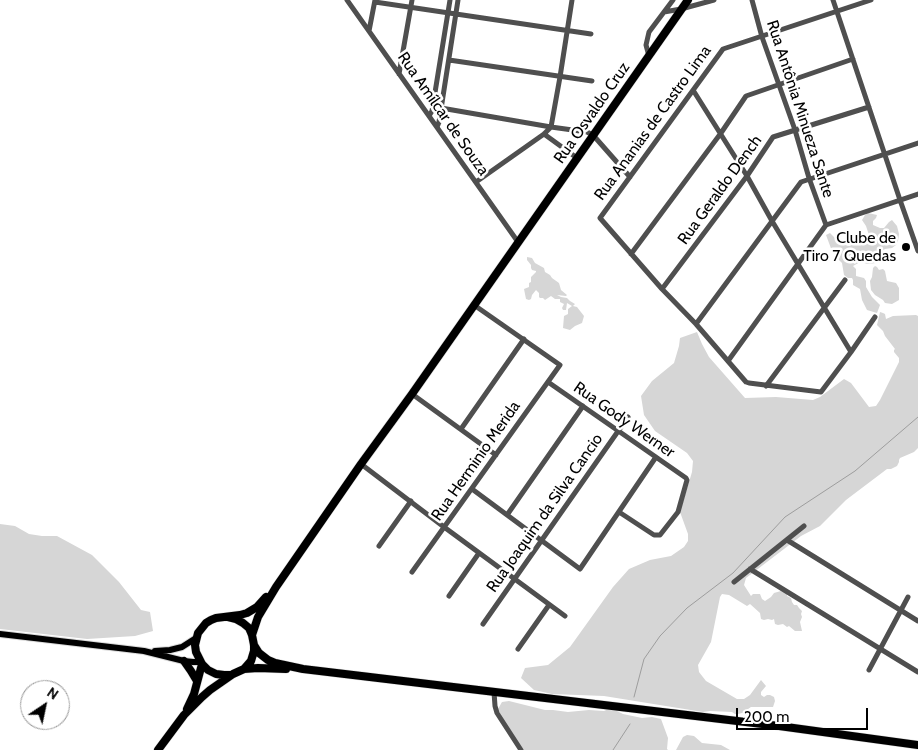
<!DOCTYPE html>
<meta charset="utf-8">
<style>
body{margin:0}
#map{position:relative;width:918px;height:750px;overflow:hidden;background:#fff;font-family:Cabin,sans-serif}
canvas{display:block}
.north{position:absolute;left:20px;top:680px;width:50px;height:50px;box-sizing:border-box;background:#fff;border:1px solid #999;border-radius:50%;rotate:34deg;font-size:14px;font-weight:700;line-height:20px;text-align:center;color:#000}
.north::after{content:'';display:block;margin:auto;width:18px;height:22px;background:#000;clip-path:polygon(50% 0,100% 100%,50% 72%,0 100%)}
.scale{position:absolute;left:736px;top:708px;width:132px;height:22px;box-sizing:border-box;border:2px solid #000;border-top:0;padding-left:6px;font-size:15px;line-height:18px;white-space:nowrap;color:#000;-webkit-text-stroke:4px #fff;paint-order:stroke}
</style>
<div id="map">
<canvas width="918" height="750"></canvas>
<div class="north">N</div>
<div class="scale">200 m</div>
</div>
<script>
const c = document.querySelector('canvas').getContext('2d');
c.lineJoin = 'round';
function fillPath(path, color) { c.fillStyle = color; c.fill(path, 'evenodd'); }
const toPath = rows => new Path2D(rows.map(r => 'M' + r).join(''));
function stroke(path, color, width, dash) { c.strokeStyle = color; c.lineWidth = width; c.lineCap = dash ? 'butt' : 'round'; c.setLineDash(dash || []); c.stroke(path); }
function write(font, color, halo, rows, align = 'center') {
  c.font = font + ' Cabin,sans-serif'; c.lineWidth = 5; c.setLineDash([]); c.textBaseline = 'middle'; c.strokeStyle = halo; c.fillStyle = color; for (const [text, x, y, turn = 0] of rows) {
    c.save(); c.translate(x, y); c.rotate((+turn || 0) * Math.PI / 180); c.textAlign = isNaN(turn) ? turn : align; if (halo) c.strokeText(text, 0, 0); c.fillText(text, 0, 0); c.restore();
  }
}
fillPath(toPath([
 [868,213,877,215,876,218,873,221,873,225,880,228,884,228,889,222,892,220,897,226,899,234,898,241,896,245,892,248,885,249,882,251,882,259,876,263,868,264,860,262,853,266,856,269,856,276,864,278,866,281,866,287,872,297,880,305,877,313,867,310,862,300,860,289,853,285,853,280,852,278,848,278,844,275,842,263,838,259,837,254,832,251,826,235,830,233,841,244,849,246,864,240,868,239,869,235,866,226,862,220,865,215],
 [527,257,532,258,535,263,544,268,545,272,550,275,552,278,559,283,561,290,567,295,566,296,557,295,561,297,567,298,570,301,575,304,573,306,577,307,584,316,582,323,575,326,570,330,563,328,564,316,568,314,568,309,572,306,567,303,566,310,563,310,562,308,564,304,560,302,560,299,555,299,551,296,545,300,543,298,540,298,539,297,539,293,536,290,532,295,531,299,529,300,526,299,524,289,529,287,529,283,531,282,531,277,536,272,536,271,532,270,531,268,531,265,527,260],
 [875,266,877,267,879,270,883,269,885,271,887,281,896,283,899,288,899,300,892,304,885,303,883,300,875,295,871,290,870,281,872,277,873,268],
 [880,312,883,313,885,314,886,319,893,316,916,315,918,316,918,448,914,452,900,458,899,460,899,462,897,466,891,469,887,469,846,500,820,526,801,536,746,578,744,585,751,596,753,594,760,594,762,599,765,601,771,597,774,593,781,591,787,593,787,596,791,598,792,602,794,605,797,605,799,608,802,611,801,614,802,617,800,622,802,631,795,631,789,626,787,627,783,624,778,625,775,624,774,619,772,620,768,619,764,620,761,619,760,613,750,604,747,606,729,595,722,594,720,597,711,642,698,665,699,672,706,681,737,699,744,699,750,695,761,680,766,686,761,692,761,695,764,697,767,695,770,695,774,697,775,701,773,707,751,707,742,713,738,714,735,714,732,712,710,711,703,712,604,696,552,694,534,690,521,678,525,668,548,665,570,647,613,587,629,569,650,560,671,556,684,547,688,541,688,534,680,512,692,472,693,461,687,453,655,431,644,415,641,396,652,381,674,363,679,346,680,338,697,332,702,344,709,357,745,398,776,397,813,400,820,397,844,379,851,383,869,407,876,406,880,400,899,362,899,358,894,352,894,350,895,349,885,336,883,331,877,325],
 [0,524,15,526,29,534,42,536,57,536,92,555,119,582,141,610,150,612,153,631,135,636,87,639,0,629],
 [509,701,545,710,553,710,568,712,589,710,604,711,611,708,623,714,642,718,652,717,661,719,668,738,667,749,668,750,523,750,504,722,498,709,502,702],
 [687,735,694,736,702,743,721,745,730,750,676,750,683,737]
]), '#d6d6d6');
stroke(toPath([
 [634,697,644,659,660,636,687,608,733,573,785,517,855,471,918,417],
 [613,750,630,724]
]), '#9d9d9d', 1);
const major = toPath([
 [0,634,144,651,184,661,193,662,200,662],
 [155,651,170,650,182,647,196,638]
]);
const highway = toPath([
 [252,635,258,617,276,587,361,464,412,394,688,0],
 [254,645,259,653,268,660,275,663,303,669,779,726,918,745],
 [184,661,191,671,197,681],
 [244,669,258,668,286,669],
 [231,675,224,675,216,674,208,670,202,664,196,652,195,645,198,633,206,623,211,620,216,618,240,615,247,613,257,607,266,597],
 [187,709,194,694,202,664],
 [158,750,184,715,202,697,210,690,233,674,244,669,251,661,254,651,254,645,252,635,249,628,243,623,236,619,228,617]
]);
stroke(major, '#dbdbdb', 8);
stroke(highway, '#dbdbdb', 9);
stroke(toPath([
 [347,0,518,242],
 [752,0,762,37,795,130,809,178,826,225],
 [833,0,900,200,918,251],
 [871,0,723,49,600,218,662,289,696,324,746,382,749,383,821,392,851,352,875,317],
 [375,2,591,34],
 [664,12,681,9,714,0],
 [369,31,375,0],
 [649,56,646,45,649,32,673,0],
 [449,60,592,81],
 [399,74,412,0],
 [693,90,747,176,772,221,851,352],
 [441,108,551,127,587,132,593,135,630,177],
 [429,116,432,111,450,0],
 [437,127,439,122,458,0],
 [544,134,577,158],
 [476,182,544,134,551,127,560,77,572,0],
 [826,225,918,194],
 [631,254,721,133,746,96,853,59],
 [662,289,747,176,773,137,869,107],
 [696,324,801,182,918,143],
 [728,361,826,225],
 [548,382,686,478,687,480,678,512,660,535,654,535,619,512],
 [766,386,845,280],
 [412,394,496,455],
 [461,429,524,339],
 [361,464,444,527,565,616],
 [472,489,580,569,656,457],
 [507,515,583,406],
 [787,540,918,621],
 [379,546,411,501],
 [750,569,918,672],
 [412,572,560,365,474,305],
 [734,582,804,526],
 [449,596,479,553],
 [483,624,628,417],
 [518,649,549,605],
 [869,670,908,597],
 [494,692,495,706,497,713,521,750]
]), '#4f4f4f', 5);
stroke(major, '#000', 6);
stroke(highway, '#000', 8);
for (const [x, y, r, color] of [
 [906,247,5,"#000"]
]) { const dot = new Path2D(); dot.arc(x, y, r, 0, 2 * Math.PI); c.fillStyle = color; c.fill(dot); stroke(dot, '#fff', 2); }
write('16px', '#000', '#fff', [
 ["Rua Antônia Minueza Sante",800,109,72],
 ["Rua Osvaldo Cruz",592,113,-55],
 ["Rua Amílcar de Souza",443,114,55],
 ["Rua Ananias de Castro Lima",653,123,-54],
 ["Rua Geraldo Dench",720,190,-54],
 ["Rua Gody Werner",624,420,35],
 ["Rua Herminio Merida",476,461,-55],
 ["Rua Joaquim da Silva Cancio",545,513,-55]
]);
write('16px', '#000', '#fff', [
 ["Clube de",896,238],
 ["Tiro 7 Quedas",896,256]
], 'right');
</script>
